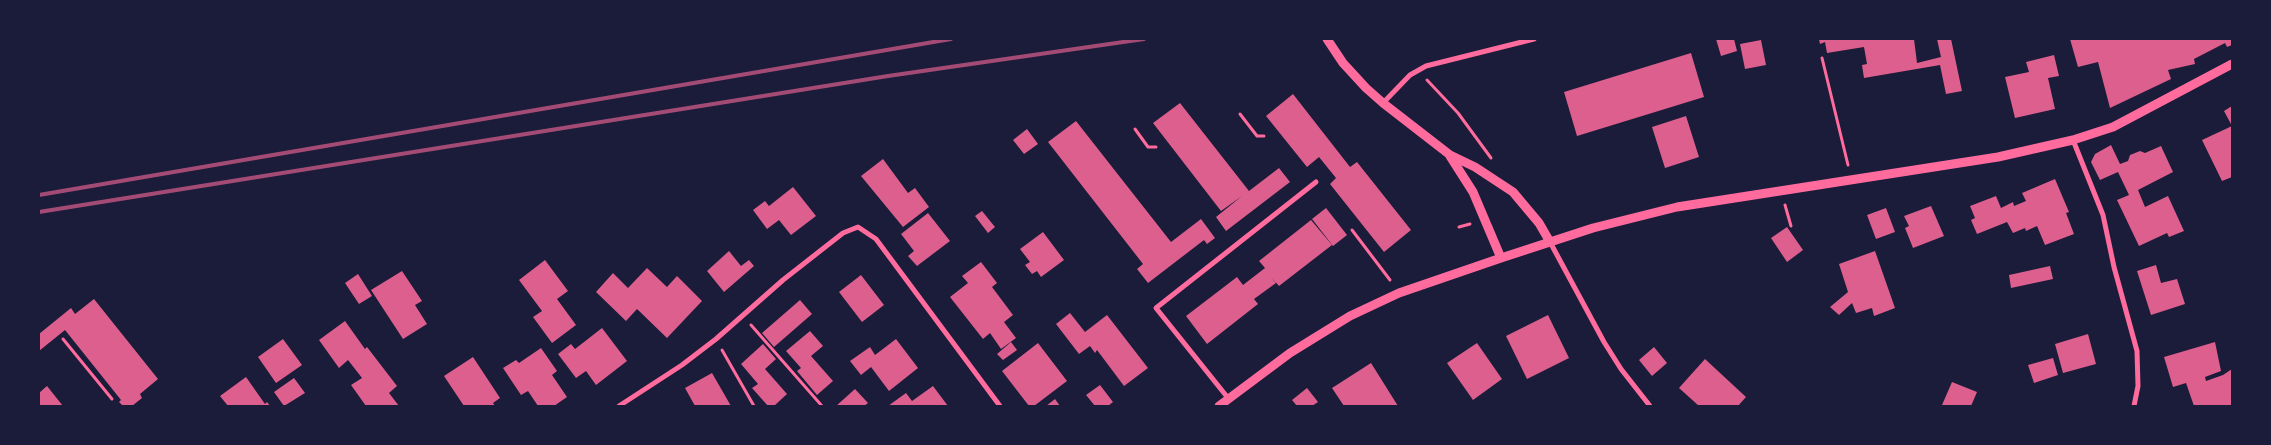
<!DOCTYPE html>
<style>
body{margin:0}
#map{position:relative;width:2271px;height:445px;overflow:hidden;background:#1b1b3a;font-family:"DejaVu Sans",sans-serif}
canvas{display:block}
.frame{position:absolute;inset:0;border:40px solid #1b1b3a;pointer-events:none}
</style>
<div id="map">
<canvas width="2271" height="445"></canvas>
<div class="frame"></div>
</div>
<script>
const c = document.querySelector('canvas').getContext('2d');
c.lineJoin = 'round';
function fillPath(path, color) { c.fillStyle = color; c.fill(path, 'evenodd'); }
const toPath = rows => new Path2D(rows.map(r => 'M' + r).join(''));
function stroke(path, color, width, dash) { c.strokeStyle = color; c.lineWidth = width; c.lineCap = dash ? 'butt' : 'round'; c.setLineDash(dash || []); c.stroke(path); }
fillPath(toPath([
 [1716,39,1734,39,1737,51,1721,56],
 [1819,39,1914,39,1917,63,1941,57,1937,39,1951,39,1962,91,1946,94,1940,65,1864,78,1862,65,1867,64,1864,47,1827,53,1825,42,1820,44],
 [2070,39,2232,39,2232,45,2227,47,2225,43,2194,59,2195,64,2168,70,2171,79,2110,108,2098,62,2078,67],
 [1761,40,1766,65,1745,69,1740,44],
 [1691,53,1704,97,1577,136,1564,92],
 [2054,55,2059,76,2048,78,2055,109,2015,118,2005,77,2029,72,2026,62],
 [1293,94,1350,167,1357,162,1411,230,1384,252,1330,184,1336,178,1319,157,1307,167,1266,116],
 [1180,103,1249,191,1279,168,1290,182,1226,231,1216,217,1242,196,1221,211,1153,123],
 [2232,106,2232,177,2222,181,2202,140,2232,126,2224,111],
 [1686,116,1699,157,1665,168,1652,127],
 [1076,121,1171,242,1201,219,1215,238,1207,244,1204,240,1148,283,1137,269,1143,264,1048,142],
 [1027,129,1038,144,1024,154,1013,140],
 [2111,145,2120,164,2128,161,2130,155,2140,151,2145,153,2161,146,2173,172,2138,190,2145,207,2168,196,2184,231,2169,237,2167,233,2139,246,2117,200,2129,195,2118,172,2100,180,2091,162,2095,154],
 [883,159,908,193,915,188,929,207,903,227,861,176],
 [2055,179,2069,212,2066,213,2074,234,2045,245,2037,226,2026,231,2025,228,2013,233,2007,222,1977,234,1971,220,1975,218,1970,206,1996,196,2001,208,2013,202,2014,206,2026,201,2022,193],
 [793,187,816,216,791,235,779,220,767,229,753,210,765,201,769,206],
 [1931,206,1944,236,1913,248,1905,228,1909,226,1904,216],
 [1326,208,1347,235,1333,246,1312,219],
 [1886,208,1895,232,1876,239,1867,215],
 [982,211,995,227,988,233,975,216],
 [928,213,950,241,917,266,908,256,914,251,901,234],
 [1311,220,1332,245,1279,286,1270,276,1276,283,1254,299,1258,304,1207,344,1186,316,1237,277,1243,285,1265,268,1259,261],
 [1787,227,1803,250,1787,262,1771,238],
 [1043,232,1064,260,1041,277,1037,271,1032,274,1025,265,1030,262,1020,249],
 [729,251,741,266,749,260,754,266,724,292,707,271],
 [1875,251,1895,308,1874,316,1872,308,1856,313,1852,303,1839,315,1830,307,1848,292,1839,264],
 [545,260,568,291,557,299,576,325,552,343,533,317,542,311,519,280],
 [981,262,997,283,992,287,1013,315,1004,322,1016,338,1001,349,990,333,983,339,950,297,968,283,962,276],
 [2156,265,2161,283,2177,279,2185,304,2151,315,2137,271],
 [2050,266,2053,279,2011,288,2009,275],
 [647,268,667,287,677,276,702,301,667,338,637,309,626,321,596,292,613,273,628,288],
 [402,271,422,301,415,305,427,324,403,339,371,290],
 [358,274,372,296,359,304,345,283],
 [861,275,884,305,862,322,839,292],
 [94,299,158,379,140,394,142,398,132,406,123,406,119,402,121,400,65,330,39,351,39,334,71,308,75,314],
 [800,300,812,314,774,347,762,333],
 [1070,313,1085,332,1107,315,1148,368,1124,386,1097,350,1095,353,1090,346,1079,354,1056,324],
 [1548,315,1569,358,1527,379,1506,336],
 [345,321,365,349,367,347,397,386,389,393,399,406,366,406,351,385,362,378,348,360,339,368,319,340],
 [602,328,627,361,596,385,586,371,576,378,558,354,571,344,575,349],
 [810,331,823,346,811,356,833,381,817,395,797,371,801,368,786,351],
 [2088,334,2096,364,2063,373,2055,344],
 [283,339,302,365,276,383,258,357],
 [896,339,918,368,889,391,871,367,861,375,850,361,870,347,875,355],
 [1011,342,1017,350,1003,360,997,354],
 [2215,342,2221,371,2205,377,2206,381,2223,375,2232,369,2232,406,2194,406,2186,383,2173,387,2164,357],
 [1038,343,1067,381,1034,406,1029,406,1002,371],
 [1477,343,1502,379,1473,400,1447,363],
 [763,344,776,359,765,369,787,394,774,406,768,406,752,388,758,384,741,364],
 [1654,347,1667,363,1652,376,1639,360],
 [541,348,557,371,552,375,567,397,554,406,538,406,528,391,521,395,503,368,516,360,519,363],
 [473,357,500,398,493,403,495,406,464,406,444,376],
 [2053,358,2058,375,2034,383,2028,365],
 [1705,359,1746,397,1738,406,1699,406,1679,388],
 [1371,363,1398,406,1344,406,1332,388],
 [712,373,731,406,695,406,685,388],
 [246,377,265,404,267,402,270,406,228,406,220,396],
 [294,378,305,393,284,406,274,392],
 [1952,382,1977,392,1971,406,1942,405],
 [1100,385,1113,402,1108,406,1095,406,1086,395],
 [47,386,63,406,39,406,39,393],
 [933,386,948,406,888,406,906,393,912,401],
 [1307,388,1318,402,1312,406,1297,406,1292,400],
 [855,389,868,403,864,406,836,406],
 [1055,399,1060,406,1046,406]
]), '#dd5f8e');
stroke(toPath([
 [1822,58,1848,165],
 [1427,80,1458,113,1491,158],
 [1240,114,1257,136,1264,136],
 [1135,129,1148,147,1156,147],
 [1785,205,1791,226],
 [1459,227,1470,224],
 [1352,230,1390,280],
 [751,325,822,406],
 [63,339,112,399],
 [722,350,754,406]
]), '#ff6b9d', 3);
stroke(toPath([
 [1383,103,1410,75,1426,66,1534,39],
 [2073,140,2103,215,2114,267,2137,351,2138,386,2134,406],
 [1550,242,1604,342,1621,369,1650,406],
 [1228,398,1156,308,1316,182],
 [619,406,682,365,716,339,783,280,843,233,858,227,876,239,1000,406]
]), '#ff6b9d', 5);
stroke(toPath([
 [1327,39,1343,63,1366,88,1383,103,1450,155,1475,167,1513,192,1539,223,1550,242],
 [1450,156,1473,192,1501,258],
 [1219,406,1290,353,1350,316,1399,293,1501,258,1593,228,1677,207,1998,157,2073,140,2113,127,2232,64]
]), '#ff6b9d', 9);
stroke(toPath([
 [39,195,951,39],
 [39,212,888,76,1144,39]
]), '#a44b75', 4);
</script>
